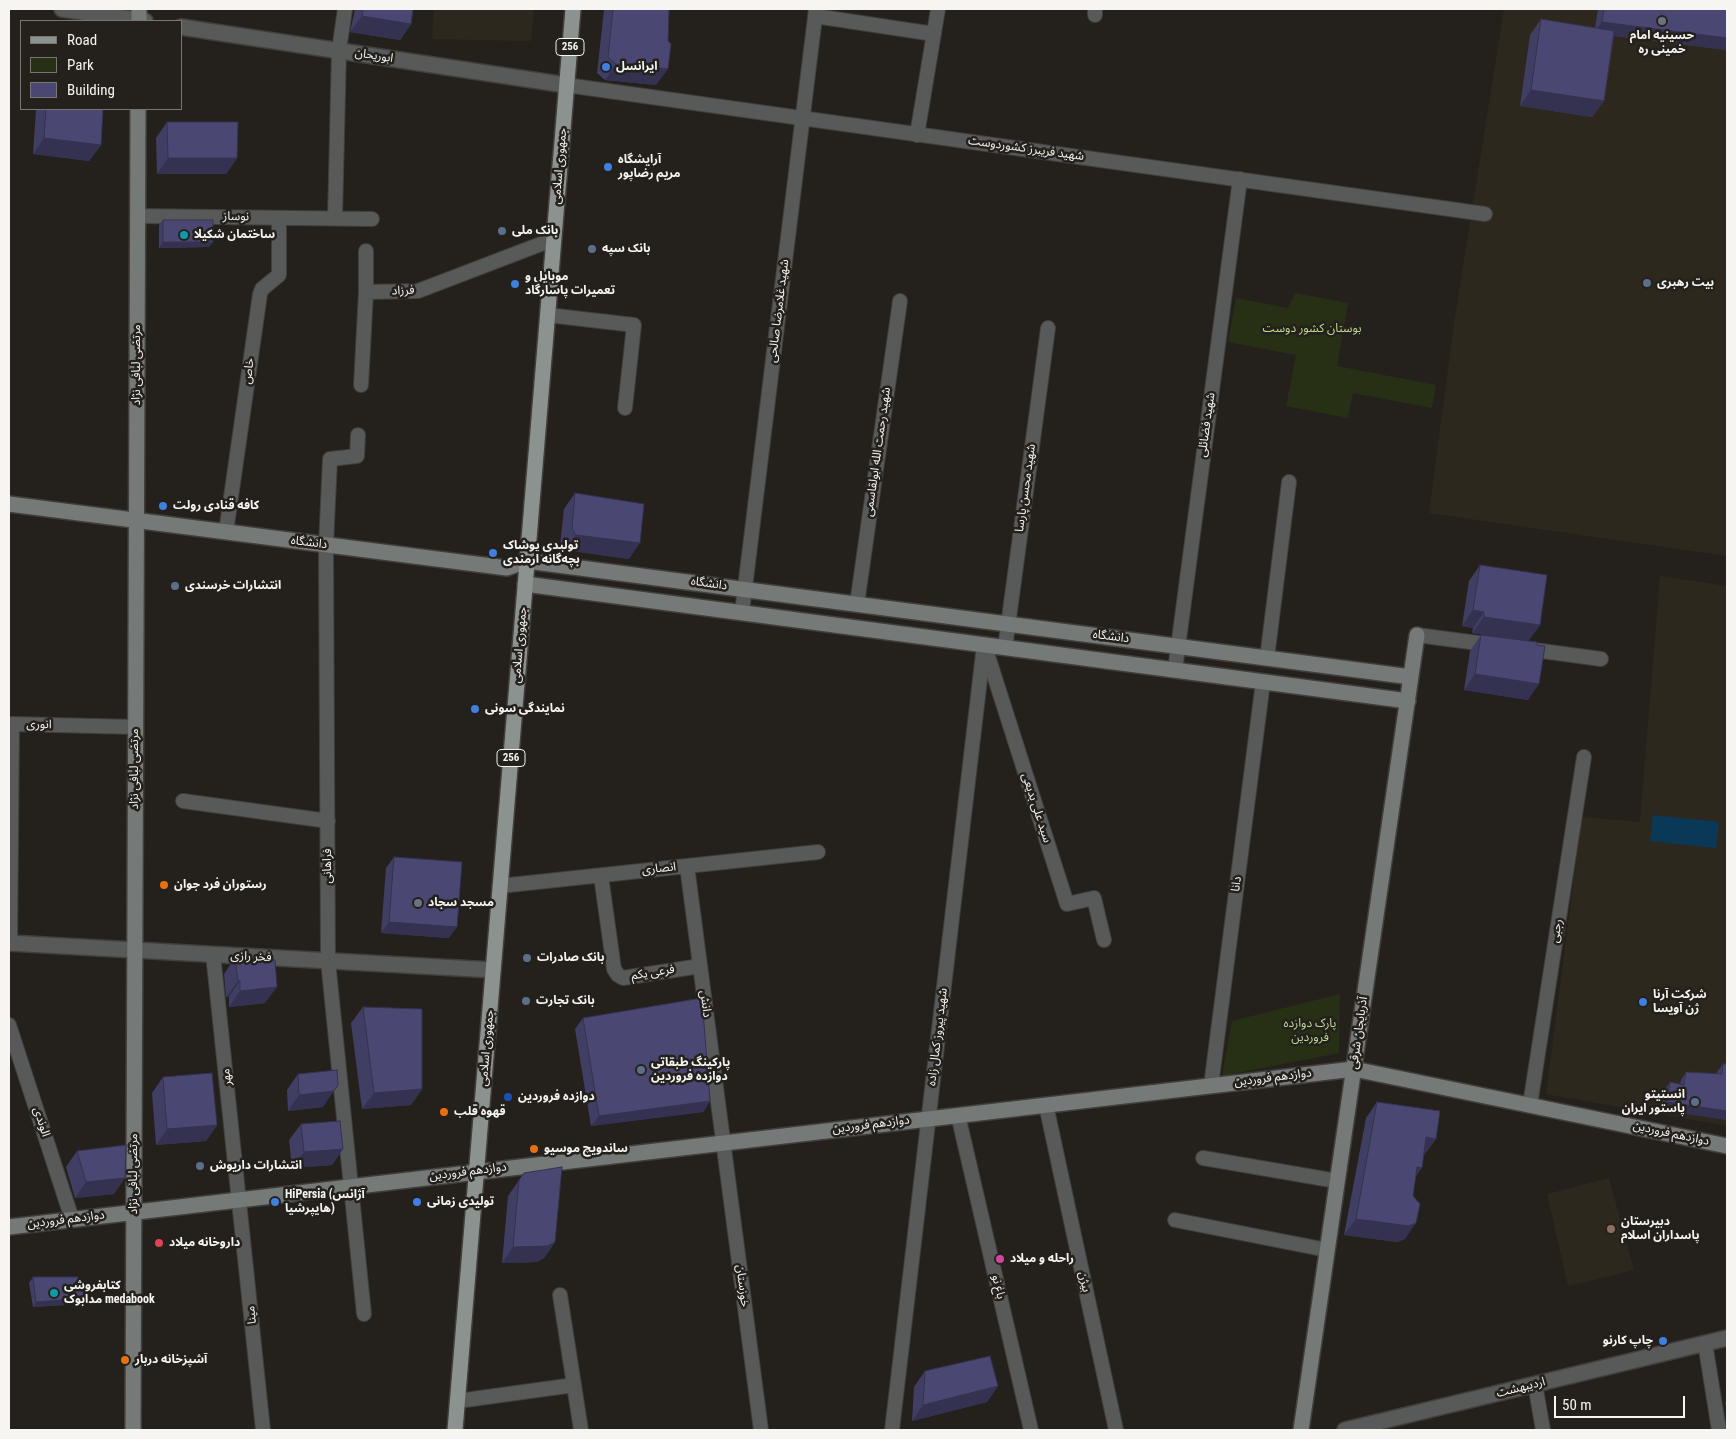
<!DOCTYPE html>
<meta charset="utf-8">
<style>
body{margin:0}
#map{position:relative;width:1736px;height:1439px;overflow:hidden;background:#24211d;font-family:"Roboto Condensed",sans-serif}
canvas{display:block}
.frame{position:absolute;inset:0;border:10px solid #f6f5f1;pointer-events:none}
.legend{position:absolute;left:20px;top:20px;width:162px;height:90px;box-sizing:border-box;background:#24211d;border:1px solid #787672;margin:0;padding:6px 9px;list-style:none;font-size:15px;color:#f6f5f1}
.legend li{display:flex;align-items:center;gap:10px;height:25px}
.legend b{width:25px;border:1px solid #787672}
.scale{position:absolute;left:1554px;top:1396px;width:131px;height:22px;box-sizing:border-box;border:2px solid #f6f5f1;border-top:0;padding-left:6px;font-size:15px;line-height:18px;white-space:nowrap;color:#f6f5f1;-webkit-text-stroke:4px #24211d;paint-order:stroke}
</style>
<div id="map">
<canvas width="1736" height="1439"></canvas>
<div class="frame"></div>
<ul class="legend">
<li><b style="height:6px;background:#8c9290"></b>Road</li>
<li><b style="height:14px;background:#273015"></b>Park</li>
<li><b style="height:14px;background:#4a4873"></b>Building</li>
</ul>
<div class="scale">50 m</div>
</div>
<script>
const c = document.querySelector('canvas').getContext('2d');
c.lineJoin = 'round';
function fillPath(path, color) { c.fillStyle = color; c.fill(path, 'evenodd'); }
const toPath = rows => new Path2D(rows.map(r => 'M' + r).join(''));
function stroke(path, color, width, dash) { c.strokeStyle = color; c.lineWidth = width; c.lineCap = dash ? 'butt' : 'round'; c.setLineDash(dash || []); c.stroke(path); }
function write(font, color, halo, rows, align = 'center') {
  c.font = font + ' "Roboto Condensed","Noto Sans Arabic",sans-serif'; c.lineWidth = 5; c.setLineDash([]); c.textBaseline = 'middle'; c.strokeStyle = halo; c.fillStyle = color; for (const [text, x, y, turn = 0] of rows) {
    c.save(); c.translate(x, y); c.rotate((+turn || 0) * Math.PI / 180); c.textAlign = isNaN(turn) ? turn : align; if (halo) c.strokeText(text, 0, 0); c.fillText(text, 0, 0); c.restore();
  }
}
fillPath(toPath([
 [434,9,534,9,531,41,432,39],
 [1504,9,1727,9,1727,556,1429,513,1453,330],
 [1660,576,1727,586,1727,1126,1546,1094,1582,817,1640,822],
 [1609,1178,1634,1270,1568,1286,1547,1194]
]), '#2d281e');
fillPath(toPath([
 [1295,293,1348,303,1337,366,1436,385,1432,408,1353,393,1348,418,1286,406,1296,355,1228,342,1236,298,1288,308],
 [1340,994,1339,1053,1222,1076,1232,1021]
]), '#273015');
fillPath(toPath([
 [1653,815,1719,822,1716,848,1650,841]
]), '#0a3957');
const minor = toPath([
 [1095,15,1095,9],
 [815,16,934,34],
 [566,85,1485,214],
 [917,135,938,9],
 [138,216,372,219],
 [335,218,339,50,345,9],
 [366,292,366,251],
 [548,315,634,325,625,408],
 [361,385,366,292,418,291,554,239],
 [358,435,357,456,330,459,326,545,328,961,364,1314],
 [226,532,260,294,262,289,279,275,279,218],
 [857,604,900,301],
 [742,612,816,9],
 [1417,635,1493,645],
 [1005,648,1048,328],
 [1527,649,1601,659],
 [986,650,1067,904,1094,898,1104,940],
 [1267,658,1289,482],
 [1175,670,1240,179],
 [183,801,328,821],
 [687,866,761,1430],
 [601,876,614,969,618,975,623,978,700,966],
 [500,886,818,852],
 [10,943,12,724,136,727],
 [213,954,263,1430],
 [9,1025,72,1219],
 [1211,1086,1263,682],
 [1046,1105,1116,1430],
 [1530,1105,1584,757],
 [958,1115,1031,1430],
 [1203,1158,1337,1181],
 [1175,1220,1327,1250],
 [560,1295,581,1430],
 [1705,1343,1719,1430],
 [1535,1384,1543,1430],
 [458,1401,574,1385],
 [892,1430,984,645]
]);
const tertiary = toPath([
 [62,9,145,21],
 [181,27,566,85],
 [9,943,493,970],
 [1345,1430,1727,1338]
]);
const secondary = toPath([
 [139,21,139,9],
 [9,504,507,568,527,561,1411,677],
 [525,584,1408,701],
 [9,1227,1354,1069,1727,1146],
 [133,1430,138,109],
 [1301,1430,1417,635]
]);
const primary = toPath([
 [455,1430,573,9]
]);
stroke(minor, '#413f3b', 16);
stroke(tertiary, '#413f3b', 18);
stroke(secondary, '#413f3b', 18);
stroke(primary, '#413f3b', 18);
stroke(minor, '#575a59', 14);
stroke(tertiary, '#575a59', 15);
stroke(secondary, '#757978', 15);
stroke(primary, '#8c9290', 15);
fillPath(toPath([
 [355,9,413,9,411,24,400,40,350,32],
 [605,9,669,9,668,41,656,85,605,80,597,73,604,10],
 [1598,9,1727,9,1727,50,1614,36,1604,101,1592,117,1520,106,1530,35,1541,19,1595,28],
 [36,109,103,109,101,145,89,161,33,154],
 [167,122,237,158,226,174,157,174,156,138],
 [163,220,209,247,159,248,159,225],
 [575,493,629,559,565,550,560,545,564,509],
 [1480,565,1540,625,1528,641,1472,633,1473,628,1462,626,1469,581],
 [1481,635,1537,645,1528,700,1464,690,1470,651],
 [394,857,449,938,381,933,386,868],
 [235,958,265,1003,229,1007,229,997,226,997,224,974],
 [363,1007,422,1089,411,1105,362,1109,351,1023],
 [583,1018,710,1101,703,1112,591,1126,575,1029],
 [1723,1064,1727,1064,1727,1120,1661,1110,1664,1091,1670,1082,1680,1084,1681,1080,1686,1072,1717,1074,1717,1072],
 [298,1074,323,1107,288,1111,287,1090],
 [163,1077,217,1125,206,1141,156,1145,152,1093],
 [1377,1102,1436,1139,1424,1155,1416,1176,1405,1239,1397,1242,1344,1235,1366,1118],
 [301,1124,343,1149,332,1165,292,1168,289,1140],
 [77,1151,114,1194,75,1198,66,1167],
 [524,1173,555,1242,544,1258,537,1262,502,1263,508,1196],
 [33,1277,85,1298,81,1304,33,1307,29,1283],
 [925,1371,998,1386,987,1402,912,1421,914,1387],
 [1727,1400,1727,1412,1725,1402]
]), '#403e63');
fillPath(toPath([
 [362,16,411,24,400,40,350,32],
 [1602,22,1727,38,1727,50,1594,33],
 [616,64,668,69,656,85,605,80],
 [1531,90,1604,101,1592,117,1520,106],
 [44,138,101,145,89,161,33,154],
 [168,158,237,158,226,174,157,174],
 [163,242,213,242,209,247,159,248],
 [576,535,640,543,629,559,565,550],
 [1473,610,1484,612,1473,628,1462,626],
 [1484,617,1540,625,1528,641,1472,633],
 [1475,674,1539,684,1528,700,1464,690],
 [389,922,457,927,449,938,381,933],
 [238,981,240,981,229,997,226,997],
 [277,987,265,1003,229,1007,240,991],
 [338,1085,323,1107,288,1111,299,1095],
 [422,1089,411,1105,362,1109,374,1093],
 [710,1101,703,1112,591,1126,599,1116],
 [1667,1102,1727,1111,1727,1120,1661,1110],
 [217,1125,206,1141,156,1145,167,1129],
 [1426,1137,1436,1139,1424,1155,1415,1153],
 [343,1149,332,1165,292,1168,304,1152],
 [1417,1167,1422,1168,1410,1184],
 [125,1178,114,1194,75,1198,86,1182],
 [1356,1219,1416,1223,1405,1239,1397,1242,1344,1235],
 [555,1242,544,1258,537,1262,502,1263,513,1247],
 [85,1298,81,1304,33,1307,36,1302],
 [998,1386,987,1402,912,1421,923,1405]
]), '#343250');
const building = toPath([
 [363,9,413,9,411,24,362,16,363,9],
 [613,9,669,9,668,41,671,44,668,69,616,64,608,57,613,9],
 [1604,9,1727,9,1727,38,1602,22,1604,9],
 [1541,19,1614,31,1604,101,1531,90,1541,19],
 [46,109,103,109,101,145,44,138,46,109],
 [167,122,238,122,237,158,168,158,167,122],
 [163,220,213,220,213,242,163,242,163,220],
 [575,493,644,504,640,543,576,535,572,529,575,493],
 [1480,565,1547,575,1540,625,1484,617,1484,612,1473,610,1480,565],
 [1481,635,1537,642,1537,645,1545,646,1539,684,1475,674,1481,635],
 [394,857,462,862,457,927,389,922,394,857],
 [235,958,275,960,277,987,240,991,240,981,238,981,235,958],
 [702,998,710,1101,599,1116,583,1018,702,998],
 [363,1007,422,1009,422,1089,374,1093,363,1007],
 [1723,1064,1727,1064,1727,1111,1667,1102,1670,1082,1684,1085,1686,1072,1722,1074,1723,1064],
 [337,1070,338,1085,334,1091,299,1095,298,1074,337,1070],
 [212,1073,217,1125,167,1129,163,1077,212,1073],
 [1377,1102,1440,1111,1436,1139,1426,1137,1422,1168,1417,1167,1413,1196,1420,1204,1416,1223,1409,1226,1356,1219,1377,1102],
 [340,1121,343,1149,304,1152,301,1124,340,1121],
 [126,1145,125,1178,86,1182,77,1151,126,1145],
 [562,1167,555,1242,548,1246,513,1247,519,1180,524,1173,562,1167],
 [33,1277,78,1277,85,1298,36,1302,33,1277],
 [990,1356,998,1386,923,1405,925,1371,990,1356]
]);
fillPath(building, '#4a4873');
stroke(building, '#343250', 1);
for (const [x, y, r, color] of [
 [1662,21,5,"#6b7280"],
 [606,67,5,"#3f7fe0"],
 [608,167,5,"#3f7fe0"],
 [502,231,5,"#5c6f8a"],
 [184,235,5,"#0f9aa8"],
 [592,249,5,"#5c6f8a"],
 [1647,283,5,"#5c6f8a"],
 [515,284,5,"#3f7fe0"],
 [163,506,5,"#3f7fe0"],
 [493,553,5,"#3f7fe0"],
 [175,586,5,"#5c6f8a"],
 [475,709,5,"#3f7fe0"],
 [164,885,5,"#e8710a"],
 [418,903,5,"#6b7280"],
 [527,958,5,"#5c6f8a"],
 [526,1001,5,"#5c6f8a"],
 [1643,1002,5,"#3f7fe0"],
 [641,1070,5,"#5c6f8a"],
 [508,1097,5,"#1a4fb4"],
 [1695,1102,5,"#5c6f8a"],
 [444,1112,5,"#e8710a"],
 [534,1149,5,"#e8710a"],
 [200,1166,5,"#5c6f8a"],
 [275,1202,5,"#3f7fe0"],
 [417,1202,5,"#3f7fe0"],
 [1611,1229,5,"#8d6e63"],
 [159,1243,5,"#e0444e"],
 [1000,1259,5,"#d1479c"],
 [54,1293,5,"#0f9aa8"],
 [1663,1341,5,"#3f7fe0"],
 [125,1360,5,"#e8710a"]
]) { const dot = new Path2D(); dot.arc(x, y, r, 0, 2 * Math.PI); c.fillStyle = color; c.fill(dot); stroke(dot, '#24211d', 2); }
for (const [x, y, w] of [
 [570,47,28],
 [511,758,28]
]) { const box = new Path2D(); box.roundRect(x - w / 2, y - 8.5, w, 17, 4); c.fillStyle = '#24211d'; c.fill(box); stroke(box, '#f6f5f1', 1); }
write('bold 11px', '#f6f5f1', null, [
 ["256",570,47],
 ["256",511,758]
]);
write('bold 12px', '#f6f5f1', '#24211d', [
 ["حسینیه امام",1662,36,"center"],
 ["خمینی ره",1662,50,"center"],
 ["ایرانسل",616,67],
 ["آرایشگاه",618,160],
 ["مریم رضاپور",618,174],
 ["بانک ملی",512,231],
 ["ساختمان شکیلا",194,235],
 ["بانک سپه",602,249],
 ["موبایل و",525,277],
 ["تعمیرات پاسارگاد",525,291],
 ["بیت رهبری",1657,283],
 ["کافه قنادی رولت",173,506],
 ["تولیدی پوشاک",503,546],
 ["بچه‌گانه ارمندی",503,560],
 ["انتشارات خرسندی",185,586],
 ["نمایندگی سونی",485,709],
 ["رستوران فرد جوان",174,885],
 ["مسجد سجاد",428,903],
 ["بانک صادرات",537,958],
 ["شرکت آرنا",1653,995],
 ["ژن آویسا",1653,1009],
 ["بانک تجارت",536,1001],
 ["پارکینگ طبقاتی",651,1063],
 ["دوازده فروردین",651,1077],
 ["انستیتو",1685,1095,"right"],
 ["پاستور ایران",1685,1109,"right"],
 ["دوازده فروردین",518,1097],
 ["قهوه قلب",454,1112],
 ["ساندویچ موسیو",544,1149],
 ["انتشارات داریوش",210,1166],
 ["HiPersia (آژانس",285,1195],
 ["هایپرشیا)",285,1209],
 ["تولیدی زمانی",427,1202],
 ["دبیرستان",1621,1222],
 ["پاسداران اسلام",1621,1236],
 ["داروخانه میلاد",169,1243],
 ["راحله و میلاد",1010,1259],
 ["کتابفروشی",64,1286],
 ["مدابوک medabook",64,1300],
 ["چاپ کارنو",1653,1341,"right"],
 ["آشپزخانه دربار",135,1360]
], 'left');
write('12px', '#f6f5f1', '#24211d', [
 ["ابوریحان",374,56,9],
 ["شهید فریبرز کشوردوست",1026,149,8],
 ["جمهوری اسلامی",560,166,-85],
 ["نوساز",236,217,1],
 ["فرزاد",403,291,-2],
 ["شهید غلامرضا صالحی",779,311,-83],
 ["مرتضی لبافی نژاد",137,365,-90],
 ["خاص",249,371,-82],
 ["شهید فضائلی",1207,425,-82],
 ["شهید رحمت الله ابولقاسمی",878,452,-82],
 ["شهید محسن پارسا",1026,488,-82],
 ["دانشگاه",309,543,7],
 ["دانشگاه",709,584,8],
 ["دانشگاه",1111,637,7],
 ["جمهوری اسلامی",520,645,-85],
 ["انوری",39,725,1],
 ["مرتضی لبافی نژاد",135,769,-90],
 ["سید علی بدیعی",1036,808,72],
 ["فراهانی",328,866,-90],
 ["انصاری",659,869,-6],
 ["دانا",1237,884,-83],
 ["رجبی",1557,931,-81],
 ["فخر رازی",251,957,3],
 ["فرعی یکم",653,973,-9],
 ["دانش",705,1004,82],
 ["آذربایجان شرقی",1359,1033,-82],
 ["شهید پیروز کمال زاده",938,1037,-83],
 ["جمهوری اسلامی",487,1048,-85],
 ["مهر",227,1077,-96],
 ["دوازدهم فروردین",1273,1078,-7],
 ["الوندی",41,1122,72],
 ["دوازدهم فروردین",871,1125,-7],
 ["دوازدهم فروردین",1671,1134,12],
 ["دوازدهم فروردین",468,1172,-7],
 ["مرتضی لبافی نژاد",134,1174,-90],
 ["دوازدهم فروردین",66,1220,-7],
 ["بیژن",1084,1282,78],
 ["خوزستان",742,1286,83],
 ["باغ نو",998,1287,77],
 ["مینا",252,1315,-96],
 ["اردیبهشت",1521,1388,-14]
]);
write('12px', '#c0db91', '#24211d', [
 ["بوستان کشور دوست",1312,329],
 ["پارک دوازده",1310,1024],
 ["فروردین",1310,1038]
]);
</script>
